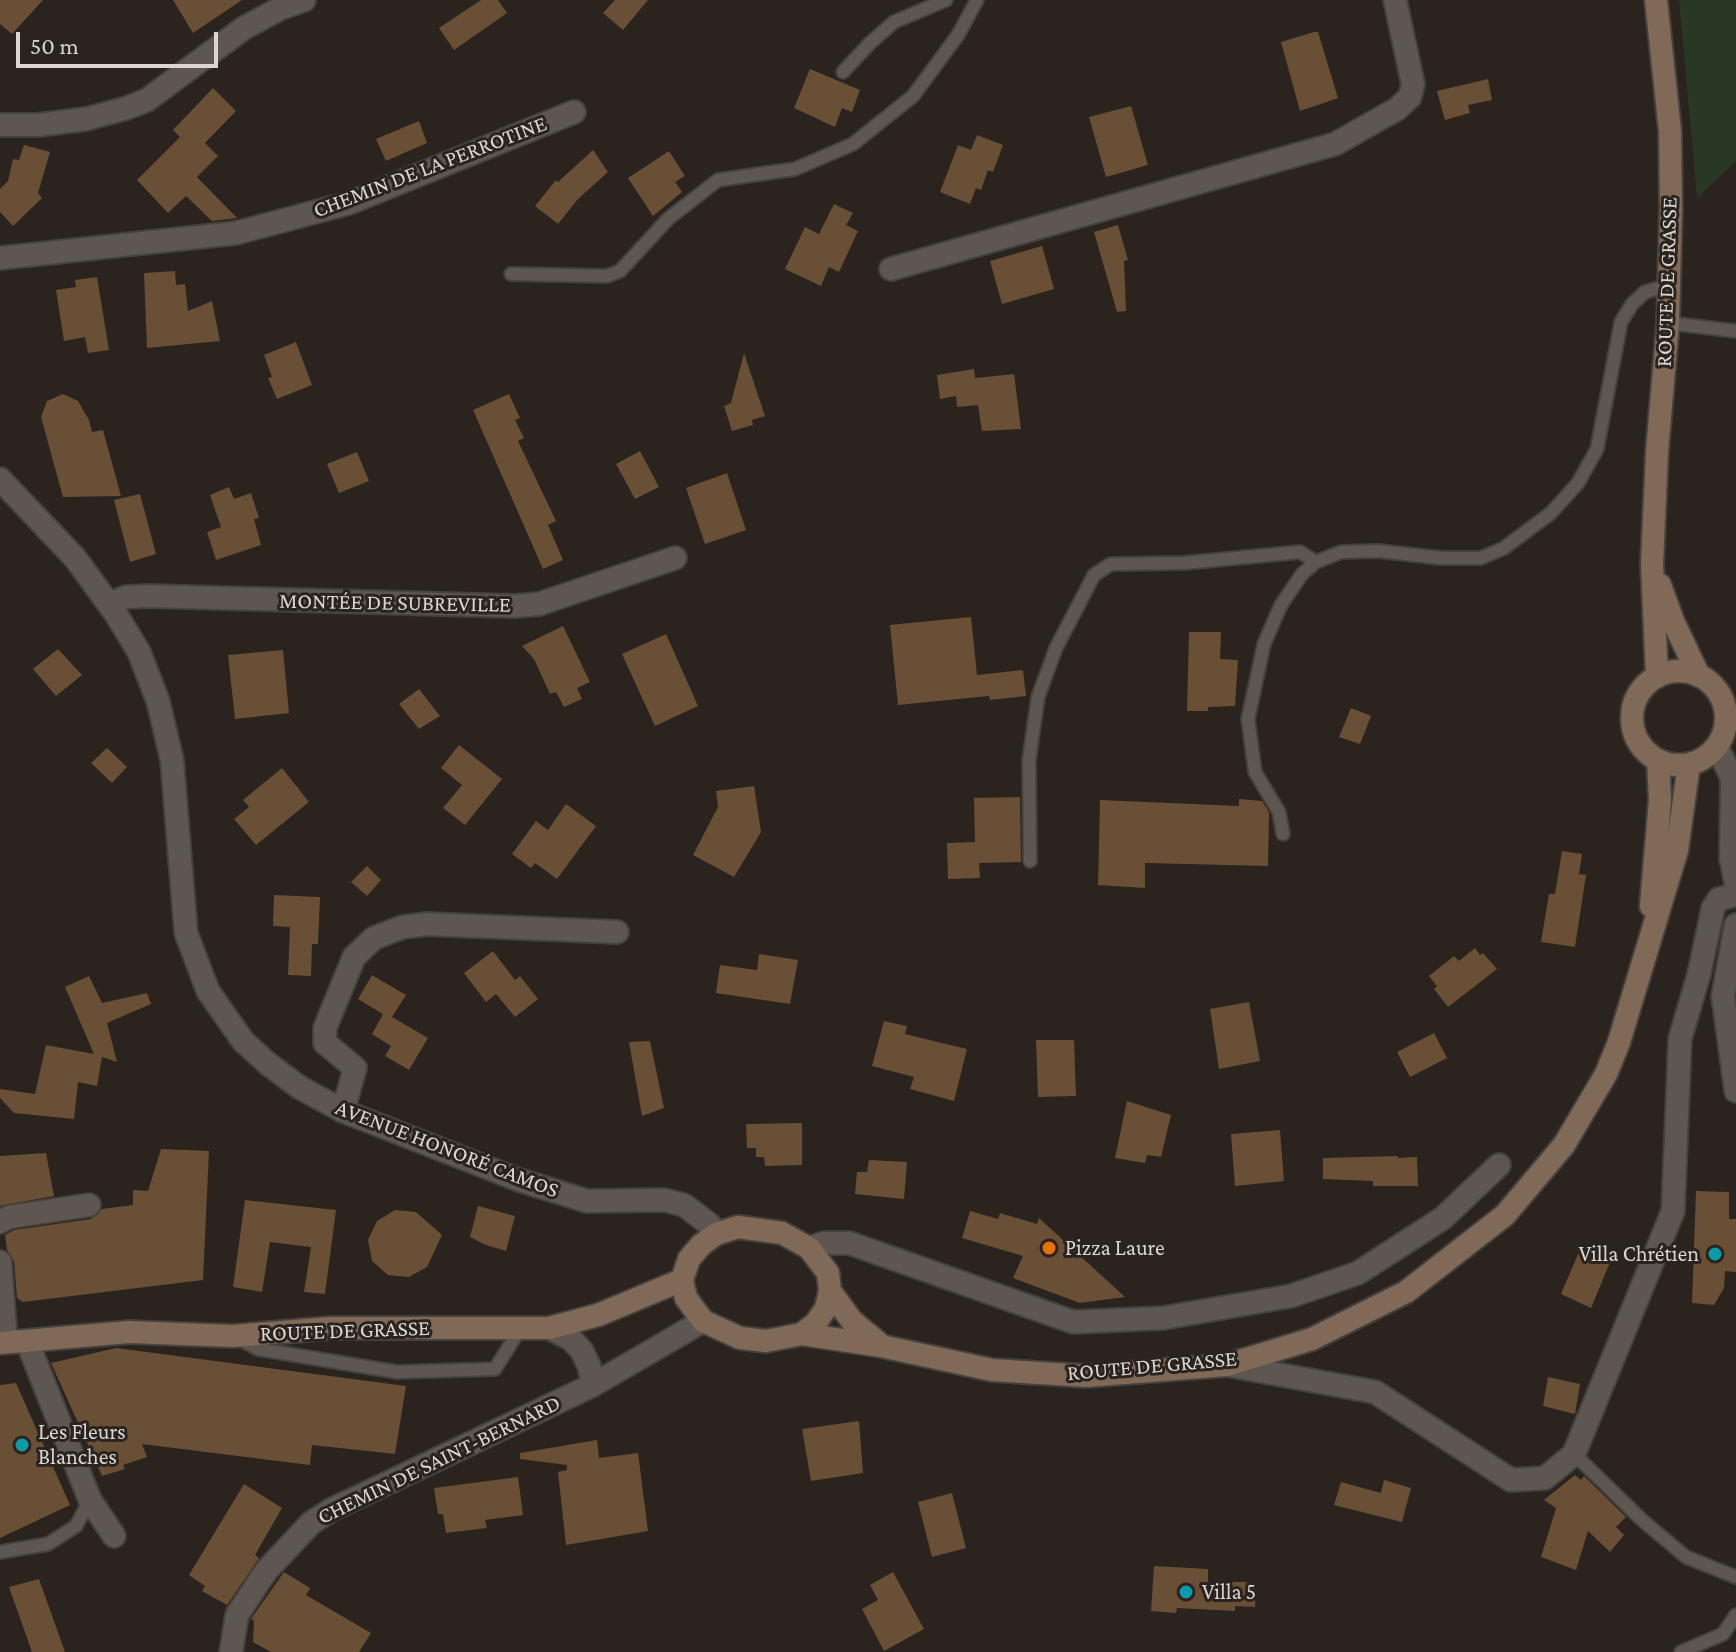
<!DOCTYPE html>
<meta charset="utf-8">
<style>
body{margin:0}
#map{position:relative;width:1736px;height:1652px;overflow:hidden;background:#2a231e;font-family:"Crimson Pro",serif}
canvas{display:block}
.scale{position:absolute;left:16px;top:32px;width:202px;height:36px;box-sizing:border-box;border:4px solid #dad6d2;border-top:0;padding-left:10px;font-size:24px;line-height:28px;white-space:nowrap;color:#dad6d2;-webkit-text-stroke:6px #2a231e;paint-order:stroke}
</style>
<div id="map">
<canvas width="1736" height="1652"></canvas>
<div class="scale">50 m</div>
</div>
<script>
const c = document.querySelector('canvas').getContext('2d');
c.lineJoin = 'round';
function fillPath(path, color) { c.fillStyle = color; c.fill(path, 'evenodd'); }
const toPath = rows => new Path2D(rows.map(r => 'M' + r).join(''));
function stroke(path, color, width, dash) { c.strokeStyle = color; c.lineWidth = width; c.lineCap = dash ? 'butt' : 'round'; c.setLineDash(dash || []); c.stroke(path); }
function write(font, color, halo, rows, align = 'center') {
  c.font = font + ' "Crimson Pro",serif'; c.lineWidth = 6; c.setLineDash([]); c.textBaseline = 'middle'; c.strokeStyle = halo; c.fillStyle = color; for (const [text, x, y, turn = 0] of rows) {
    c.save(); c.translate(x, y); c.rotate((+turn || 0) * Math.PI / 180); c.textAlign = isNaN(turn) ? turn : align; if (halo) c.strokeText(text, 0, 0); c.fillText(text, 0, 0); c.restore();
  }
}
fillPath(toPath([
 [1679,0,1736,0,1736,161,1697,198]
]), '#293825');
fillPath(toPath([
 [0,0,43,0,12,34,0,24],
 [173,0,242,0,193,33],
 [481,0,498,0,507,13,454,50,439,28],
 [615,0,648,0,623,30,603,13],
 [1314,32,1318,32,1338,98,1300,111,1281,42],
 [810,69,860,90,852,112,842,108,835,127,794,108],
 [1488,79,1492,100,1468,105,1470,113,1445,120,1437,91],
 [213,88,236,111,205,143,218,156,197,177,237,218,212,221,186,196,168,213,137,180,180,137,173,130],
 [1131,106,1148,165,1106,177,1089,117],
 [419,121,427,143,386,161,376,139],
 [977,135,1003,145,993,172,988,170,981,190,976,188,970,204,940,192,958,145,971,150],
 [24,145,50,152,38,193,42,198,13,226,0,212,0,189,8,181,13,159,19,160],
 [593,150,608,172,578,199,558,224,535,206,556,180,558,182],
 [669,151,685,176,675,182,682,192,653,216,628,178],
 [834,204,853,213,846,225,858,231,839,272,829,267,821,286,785,269,805,227,819,234],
 [1118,225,1128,260,1124,261,1126,311,1117,312,1094,232],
 [1042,246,1054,289,1002,304,990,261],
 [175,271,176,285,185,284,188,311,212,301,220,341,147,348,144,273],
 [97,277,109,350,88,353,85,337,64,341,56,290,76,287,75,280],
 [296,342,312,385,277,399,268,378,272,377,264,355],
 [744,353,765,416,752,420,753,425,732,431,724,406,731,403],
 [974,369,975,378,1014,374,1021,429,982,431,978,405,957,407,956,396,940,399,937,375],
 [63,394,78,401,89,420,92,432,103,430,121,496,63,497,41,417,47,401],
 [509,394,520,418,515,420,524,438,518,441,556,521,548,525,563,560,543,569,473,410],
 [640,451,659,487,635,499,616,464],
 [357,452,369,481,339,493,327,464],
 [727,473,746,530,705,544,686,488],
 [229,487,234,499,251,493,259,518,254,519,261,545,216,560,207,532,221,527,210,495],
 [140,494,156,554,130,562,114,500],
 [971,617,977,675,1023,670,1026,696,990,700,989,696,898,705,890,625],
 [563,626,590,682,577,688,582,699,564,707,556,692,550,694,534,659,522,646],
 [1189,632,1221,632,1220,659,1238,660,1235,706,1208,707,1208,711,1187,711],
 [666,634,698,706,655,726,622,654],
 [58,649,82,675,56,696,33,669],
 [283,650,289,713,235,719,228,655],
 [419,689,440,716,419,729,399,704],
 [1351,708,1371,716,1360,744,1339,737],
 [459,745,502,779,465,825,443,808,462,785,441,768],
 [107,748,127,767,112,783,91,763],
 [282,768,309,802,256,845,234,819,249,807,243,800],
 [754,786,761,832,734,877,693,855,718,807,716,791],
 [1020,797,1021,862,979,863,980,878,948,879,947,843,975,842,974,798],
 [1239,799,1262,801,1269,812,1268,866,1145,863,1145,888,1098,885,1100,800,1239,806],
 [566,804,596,826,557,879,535,863,531,868,512,854,536,821,548,830],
 [1562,851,1582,854,1579,874,1586,875,1575,947,1541,942,1549,894,1555,894],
 [367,866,381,880,367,896,351,882],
 [274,895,320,897,318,944,312,944,311,976,288,975,290,927,273,926],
 [1475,948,1480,955,1483,953,1497,969,1448,1007,1434,989,1437,986,1429,976,1454,956,1459,961],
 [493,951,515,980,520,976,538,999,515,1017,496,994,486,1002,464,973],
 [759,954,798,960,790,1004,716,993,720,965,757,970],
 [372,975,406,995,392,1017,428,1038,409,1070,385,1056,391,1046,372,1034,383,1014,358,999],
 [89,976,102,1003,147,993,151,1004,107,1023,117,1062,102,1057,97,1086,78,1082,74,1119,14,1113,0,1098,0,1089,35,1094,46,1045,94,1054,65,987],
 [1249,1002,1260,1061,1219,1069,1210,1009],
 [884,1021,907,1026,905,1034,967,1049,954,1101,910,1089,914,1077,872,1066],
 [1434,1033,1447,1058,1410,1077,1397,1052],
 [1036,1040,1074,1040,1076,1096,1038,1097],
 [650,1041,664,1108,642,1116,629,1042],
 [1127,1101,1171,1115,1161,1157,1147,1155,1145,1163,1115,1158],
 [802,1123,802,1165,765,1166,764,1157,756,1157,756,1148,747,1148,746,1124],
 [1280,1130,1284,1181,1235,1186,1231,1134],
 [161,1149,209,1151,203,1280,23,1302,17,1298,14,1261,7,1250,5,1235,14,1230,91,1219,102,1209,133,1205,133,1190,148,1191],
 [46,1153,54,1196,0,1206,0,1156],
 [1398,1156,1398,1158,1417,1157,1418,1186,1373,1186,1373,1181,1323,1179,1323,1158],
 [869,1160,907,1162,904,1199,855,1194,857,1172,867,1172],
 [1696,1191,1729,1192,1729,1219,1736,1219,1736,1272,1725,1271,1724,1288,1714,1305,1692,1303],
 [245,1200,336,1210,325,1294,304,1292,311,1247,270,1242,262,1292,233,1287],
 [478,1206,515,1216,506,1251,486,1245,470,1237],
 [395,1210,416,1212,442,1235,427,1267,409,1277,388,1275,372,1261,368,1240,377,1221],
 [970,1211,998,1219,1000,1213,1037,1224,1039,1218,1125,1297,1080,1303,1013,1278,1023,1256,962,1238],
 [1581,1247,1611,1260,1591,1308,1561,1294],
 [116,1348,406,1386,395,1454,312,1445,310,1465,142,1444,147,1457,123,1465,125,1469,102,1476,51,1363],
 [1548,1377,1580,1384,1575,1414,1543,1406],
 [16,1383,70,1505,0,1538,0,1385],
 [859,1421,863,1473,811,1481,802,1429],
 [597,1440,599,1458,638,1453,648,1531,566,1545,558,1472,567,1470,567,1465,520,1459,520,1453],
 [1575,1475,1581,1480,1584,1476,1626,1517,1616,1527,1624,1535,1610,1552,1588,1531,1576,1570,1541,1557,1556,1508,1544,1500],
 [518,1477,523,1515,485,1520,487,1528,446,1533,443,1514,438,1514,434,1488],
 [1384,1480,1411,1488,1402,1522,1334,1505,1341,1482,1381,1493],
 [244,1484,282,1508,255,1555,259,1558,227,1605,202,1591,205,1586,189,1575],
 [952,1493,966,1548,932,1557,918,1502],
 [1154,1566,1208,1569,1208,1582,1256,1582,1255,1607,1235,1606,1235,1611,1177,1608,1176,1613,1151,1611],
 [284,1572,310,1588,306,1595,371,1633,359,1652,271,1652,253,1642,254,1621,251,1619],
 [893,1572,924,1629,884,1651,862,1609,878,1600,870,1585],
 [39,1579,65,1652,32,1652,9,1587]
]), '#694f35');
const service = toPath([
 [843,72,870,43,894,22,946,0],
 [511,274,607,276,620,271,668,219,718,180,795,169,853,144,913,96,958,35,977,0],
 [1668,323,1736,331],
 [1283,834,1279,812,1255,772,1248,719,1264,644,1281,605,1302,574,1316,562,1341,552,1378,551,1441,558,1481,558,1504,548,1551,513,1578,483,1597,449,1621,322,1632,304,1645,292,1669,285],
 [1030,861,1029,760,1038,697,1056,648,1094,575,1111,564,1184,563,1300,552,1316,562],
 [239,1339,258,1349,397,1372,495,1369,520,1329],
 [1574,1454,1642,1520,1686,1557,1736,1577],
 [0,1552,48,1544,76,1526,90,1500],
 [1681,1652,1723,1634,1736,1615]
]);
const minor = toPath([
 [0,125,38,125,86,119,127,108,147,100,244,28,281,8,304,0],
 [0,258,236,233,349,203,574,112],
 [891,269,1335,144,1397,109,1410,97,1413,84,1395,0],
 [109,604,126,597,148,596,515,606,539,604,675,558],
 [1717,747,1732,778,1731,858,1736,883],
 [1736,925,1723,996,1736,1091],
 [343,1111,355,1068,325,1043,325,1028,354,957,374,938,403,927,427,924,617,932],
 [0,1222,9,1217,89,1205],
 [809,1248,824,1243,849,1243,1073,1322,1163,1318,1291,1296,1358,1273,1443,1218,1499,1165],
 [0,1262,6,1342],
 [549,1328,571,1339,582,1351,589,1366,593,1385],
 [27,1341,90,1500,114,1536],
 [1227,1365,1375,1392,1511,1480,1545,1478,1574,1454,1673,1211,1680,1039,1699,974,1713,908,1719,899,1736,895],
 [231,1652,237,1615,266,1571,311,1523,331,1510,593,1385,703,1321]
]);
const tertiary = toPath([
 [0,479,75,558,116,614,139,652,158,701,172,760,186,933,208,991,243,1041,267,1063,299,1087,343,1111,519,1180,587,1201,664,1200,684,1205,709,1224,716,1234]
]);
const secondary = toPath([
 [1656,0,1670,131,1671,208,1668,323,1657,452,1652,564,1657,677],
 [1660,585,1673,621,1699,676],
 '1632 718a47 47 0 1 1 94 0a47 47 0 1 1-94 0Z',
 [1651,906,1660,800,1658,761],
 [738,1227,782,1233,809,1248,828,1273,830,1291,826,1308,816,1323,802,1334,766,1341,740,1338,703,1321,686,1298,682,1280,689,1259,701,1245,716,1234,738,1227],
 [830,1291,852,1321,881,1345],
 [802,1334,881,1346,992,1370,1086,1376,1227,1365,1312,1339,1406,1292,1505,1215,1564,1145,1606,1074,1619,1042,1677,850,1689,764],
 [0,1343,129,1332,233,1336,330,1328,549,1328,598,1315,682,1280]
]);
stroke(service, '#46413d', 16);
stroke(minor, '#46413d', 26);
stroke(tertiary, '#46413d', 26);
stroke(secondary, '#46413d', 26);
stroke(service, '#5e5650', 12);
stroke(minor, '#5e5650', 22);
stroke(tertiary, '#5e5650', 22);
stroke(secondary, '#806a57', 22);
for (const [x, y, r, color] of [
 [1049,1248,8,"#e8710a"],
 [1715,1254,8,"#0f9aa8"],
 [22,1445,8,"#0f9aa8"],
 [1186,1592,8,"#0f9aa8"]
]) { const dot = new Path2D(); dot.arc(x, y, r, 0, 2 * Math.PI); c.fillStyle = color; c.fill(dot); stroke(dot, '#2a231e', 3); }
write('22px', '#dad6d2', '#2a231e', [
 ["CHEMIN DE LA PERROTINE",430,167,-21],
 ["ROUTE DE GRASSE",1667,282,-88],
 ["MONTÉE DE SUBREVILLE",395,603,1],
 ["AVENUE HONORÉ CAMOS",447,1149,21],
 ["ROUTE DE GRASSE",345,1331,-2],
 ["ROUTE DE GRASSE",1152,1366,-5],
 ["CHEMIN DE SAINT-BERNARD",439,1460,-26]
]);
write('22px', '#dad6d2', '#2a231e', [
 ["Pizza Laure",1065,1248],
 ["Villa Chrétien",1699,1254,"right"],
 ["Les Fleurs",38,1432],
 ["Blanches",38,1457],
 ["Villa 5",1202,1592]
], 'left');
</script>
